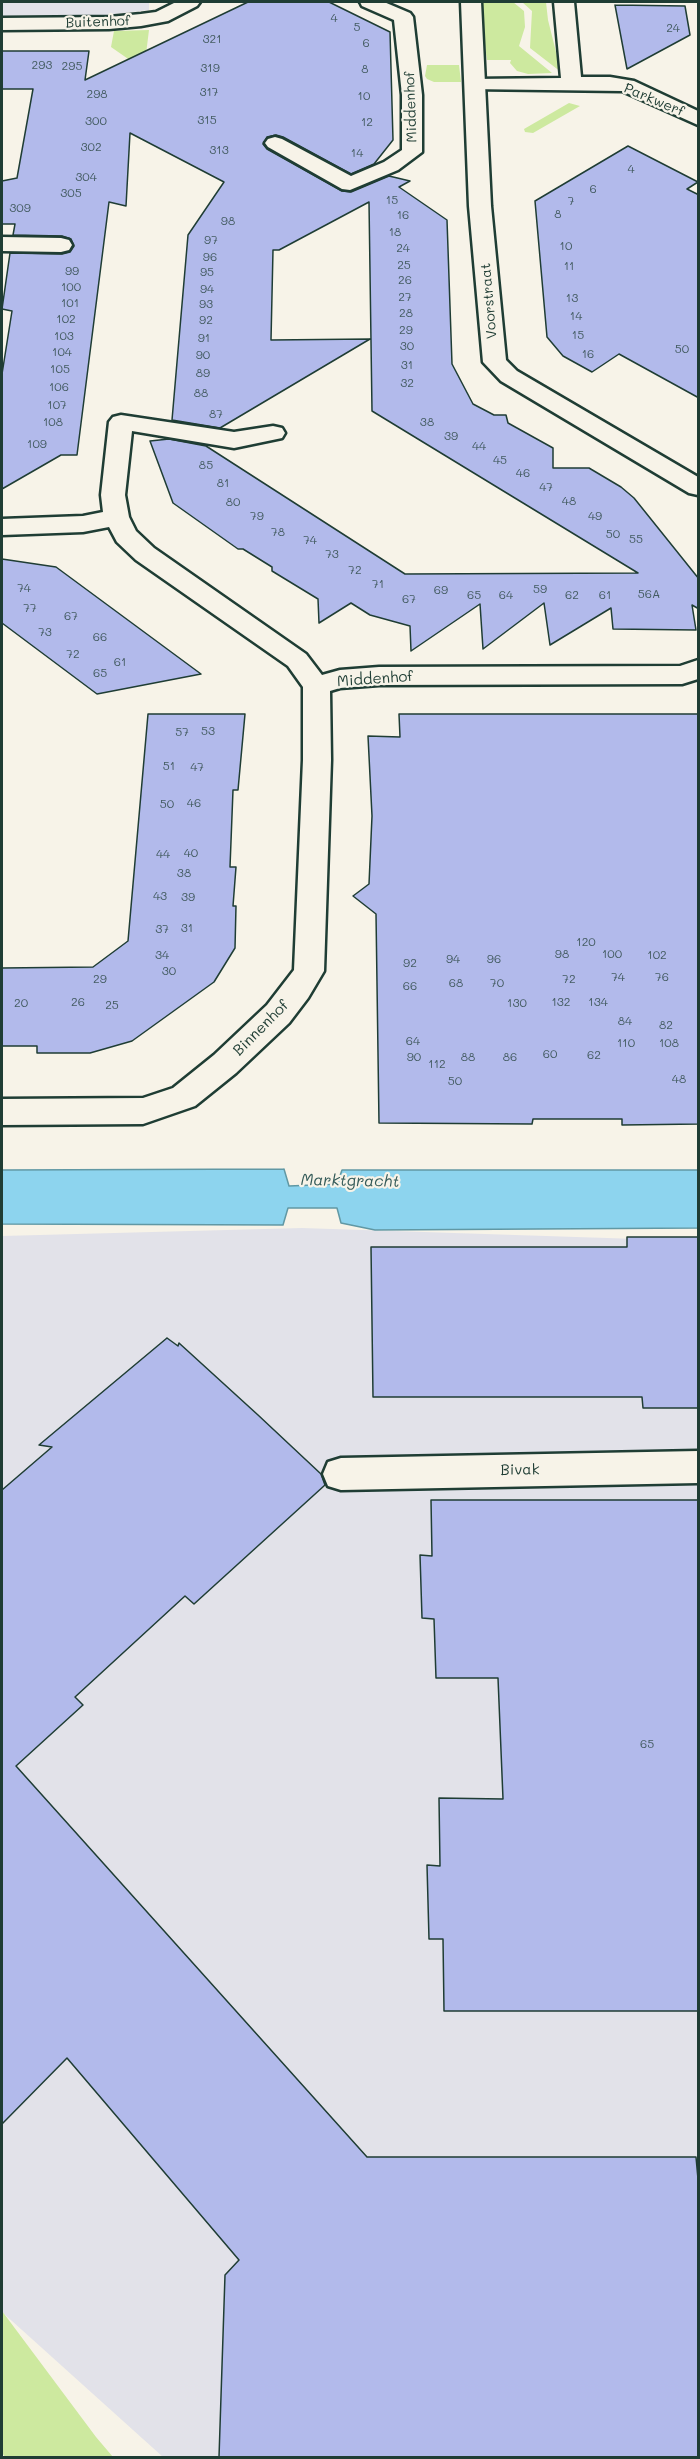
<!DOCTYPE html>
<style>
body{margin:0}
#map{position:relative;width:700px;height:2459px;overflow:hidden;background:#f7f3e8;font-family:Mali,sans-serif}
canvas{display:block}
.frame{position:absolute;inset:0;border:3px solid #1f3d34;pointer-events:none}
</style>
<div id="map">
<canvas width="700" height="2459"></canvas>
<div class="frame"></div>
</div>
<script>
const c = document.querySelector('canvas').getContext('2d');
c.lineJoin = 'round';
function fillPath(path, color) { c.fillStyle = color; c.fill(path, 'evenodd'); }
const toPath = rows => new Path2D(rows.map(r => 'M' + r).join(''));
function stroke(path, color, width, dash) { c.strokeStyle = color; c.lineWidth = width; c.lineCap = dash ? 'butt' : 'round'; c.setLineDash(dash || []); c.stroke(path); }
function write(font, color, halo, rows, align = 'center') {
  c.font = font + ' Mali,sans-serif'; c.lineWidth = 4.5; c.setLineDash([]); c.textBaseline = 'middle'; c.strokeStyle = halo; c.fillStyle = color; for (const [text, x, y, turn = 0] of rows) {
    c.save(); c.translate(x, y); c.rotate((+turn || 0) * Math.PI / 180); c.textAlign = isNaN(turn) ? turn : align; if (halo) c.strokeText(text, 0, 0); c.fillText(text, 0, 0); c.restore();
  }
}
fillPath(toPath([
 [2,2,149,2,149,10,107,15,2,16],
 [302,1228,698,1241,698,2457,163,2457,2,2312,2,1236]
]), '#e2e2e9');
fillPath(toPath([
 [479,2,513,2,524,11,525,27,519,46,552,73,528,74,517,71,510,63,511,60,487,60],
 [522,2,546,2,548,20,561,72,530,48,532,11],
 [149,30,144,70,111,47,114,31],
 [427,65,459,65,461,82,434,82,427,79,425,76],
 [569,103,580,106,533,133,525,132,524,129],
 [2,2311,96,2437,113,2457,6,2458,2,2453]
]), '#cde99f');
const water = toPath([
 [284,1169,289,1186,337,1184,342,1170,698,1170,698,1228,375,1230,341,1223,337,1208,288,1208,283,1225,2,1224,2,1170,284,1169]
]);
fillPath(water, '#8dd4ee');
stroke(water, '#6198a4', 1.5);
const building = toPath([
 [248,2,329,2,390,32,393,140,374,164,351,174,283,137,276,135,267,137,263,144,267,149,342,191,351,192,389,176,410,181,399,187,447,220,452,364,473,404,494,415,506,415,508,423,553,448,553,468,589,468,621,487,634,498,699,579,699,609,692,605,696,630,613,629,611,608,550,645,544,603,483,649,480,604,411,651,410,626,370,615,351,603,319,623,318,599,272,571,272,567,243,549,238,549,173,503,150,441,169,439,206,446,405,574,638,573,372,411,369,202,279,250,273,250,271,340,370,339,220,428,172,420,188,235,224,182,130,133,126,206,109,202,77,455,61,455,2,489,2,374,12,311,2,309,10,253,62,254,70,252,74,246,71,239,62,236,13,235,15,224,2,224,2,181,17,178,33,89,2,89,2,51,89,51,85,80,248,2],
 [615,5,685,6,690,35,627,69,615,5],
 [628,146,698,182,687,189,699,195,699,398,619,354,592,372,563,356,547,337,535,201,628,146],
 [2,559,56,567,201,674,97,694,2,623,2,559],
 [148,714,245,714,238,790,233,790,230,867,236,867,233,906,236,906,235,948,214,982,132,1041,90,1053,37,1053,37,1046,2,1046,2,968,93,967,128,941,148,714],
 [399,714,699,714,699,1124,622,1125,622,1119,533,1119,532,1124,379,1123,376,914,353,896,369,884,372,816,368,736,400,737,399,714],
 [627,1237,699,1237,699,1408,643,1408,642,1397,373,1397,371,1247,627,1247,627,1237],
 [167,1338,178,1346,179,1343,258,1415,321,1474,325,1485,194,1604,185,1596,75,1697,83,1705,16,1766,367,2157,696,2157,699,2190,699,2457,219,2457,225,2275,239,2260,67,2058,2,2124,2,1490,52,1447,39,1445,167,1338],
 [431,1500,699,1500,699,2011,444,2011,443,1939,429,1939,427,1865,440,1866,439,1798,503,1799,498,1678,436,1678,434,1619,422,1618,420,1555,432,1556,431,1500]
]);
fillPath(building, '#b2baeb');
stroke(building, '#1f3d34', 1.5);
const street = toPath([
 [176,2,200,2,197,6,168,21,141,26,109,29,2,30,2,18,109,17,141,14,156,12,176,2],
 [360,2,384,2,410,13,413,17,422,95,422,152,398,170,350,190,342,189,268,147,265,143,268,139,275,137,282,139,351,176,384,162,402,150,402,95,394,20,362,6,360,2],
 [554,2,574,2,581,77,610,77,634,81,698,111,698,125,622,91,468,89,465,85,468,81,475,79,561,78,554,2],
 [2,237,61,238,69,240,72,245,69,250,61,252,2,251,2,237],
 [121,415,234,432,273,426,282,428,285,433,282,438,234,448,132,431,125,495,129,517,136,531,154,548,306,654,322,675,340,670,379,667,680,666,698,660,698,679,682,684,379,685,340,688,330,691,331,760,324,971,308,998,289,1023,236,1073,195,1106,143,1124,2,1125,2,1099,143,1098,173,1088,214,1055,267,1005,294,970,303,760,303,687,288,666,136,560,117,542,109,527,83,532,2,535,2,519,83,516,103,512,101,495,109,422,113,417,121,415],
 [698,1451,698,1483,341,1490,328,1486,323,1474,328,1462,341,1458,698,1451]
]);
const secondary = toPath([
 [461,2,481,2,491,206,506,360,517,371,698,477,698,495,689,493,501,381,483,362,469,206,461,2]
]);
stroke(street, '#1f3d34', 5);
stroke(secondary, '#1f3d34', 5);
fillPath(street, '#f7f3e8');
fillPath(secondary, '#f7f3e8');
write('12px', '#445c62', null, [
 ["4",334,18],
 ["5",357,27],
 ["24",673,28],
 ["321",212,39],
 ["6",366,43],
 ["293",42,65],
 ["295",72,66],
 ["319",210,68],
 ["8",365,69],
 ["317",209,92],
 ["298",97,94],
 ["10",364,96],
 ["315",207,120],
 ["300",96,121],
 ["12",367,122],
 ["302",91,147],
 ["313",219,150],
 ["14",357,153],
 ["4",631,169],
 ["304",86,177],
 ["6",593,189],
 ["305",71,193],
 ["15",392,200],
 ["7",571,201],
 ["309",20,208],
 ["8",558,214],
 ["16",403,215],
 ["98",228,221],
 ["18",395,232],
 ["97",211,240],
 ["10",566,246],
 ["24",403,248],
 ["96",210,257],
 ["25",404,265],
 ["11",569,266],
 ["99",72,271],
 ["95",207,272],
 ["26",405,280],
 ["100",71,287],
 ["94",207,289],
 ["27",405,297],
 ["13",572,298],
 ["101",70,303],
 ["93",206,304],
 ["28",406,313],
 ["14",576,316],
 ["102",66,319],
 ["92",206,320],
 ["29",406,330],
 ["15",578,335],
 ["103",64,336],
 ["91",204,338],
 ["30",407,346],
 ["50",682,349],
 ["104",62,352],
 ["16",588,354],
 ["90",203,355],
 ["31",407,365],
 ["105",60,369],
 ["89",203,373],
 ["32",407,383],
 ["106",59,387],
 ["88",201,393],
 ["107",57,405],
 ["87",216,414],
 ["108",53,422],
 ["38",427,422],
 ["39",451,436],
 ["109",37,444],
 ["44",479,446],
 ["45",500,460],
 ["85",206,465],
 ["46",523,473],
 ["81",223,483],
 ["47",546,487],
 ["48",569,501],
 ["80",233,502],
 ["79",257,516],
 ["49",595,516],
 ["78",278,532],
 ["50",613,534],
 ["55",636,539],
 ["74",310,540],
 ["73",332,554],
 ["72",355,570],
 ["71",378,584],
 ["74",24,588],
 ["59",540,589],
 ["69",441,590],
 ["56A",649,594],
 ["65",474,595],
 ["64",506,595],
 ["62",572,595],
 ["61",605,595],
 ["67",409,599],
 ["77",30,608],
 ["67",71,616],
 ["73",45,632],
 ["66",100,637],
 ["72",73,654],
 ["61",120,662],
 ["65",100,673],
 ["53",208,731],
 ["57",182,732],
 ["51",169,766],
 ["47",197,767],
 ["46",194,803],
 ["50",167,804],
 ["40",191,853],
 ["44",163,854],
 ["38",184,873],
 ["43",160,896],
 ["39",188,897],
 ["31",187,928],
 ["37",162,929],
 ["120",586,942],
 ["98",562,954],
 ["100",612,954],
 ["34",162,955],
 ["102",657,955],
 ["94",453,959],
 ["96",494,959],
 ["92",410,963],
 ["30",169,971],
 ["74",618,977],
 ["76",662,977],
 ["29",100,979],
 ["72",569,979],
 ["68",456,983],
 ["70",497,983],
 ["66",410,986],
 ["26",78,1002],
 ["132",561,1002],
 ["134",598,1002],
 ["20",21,1003],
 ["130",517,1003],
 ["25",112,1005],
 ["84",625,1021],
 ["82",666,1025],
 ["64",413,1041],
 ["110",626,1043],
 ["108",669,1043],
 ["60",550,1054],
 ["62",594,1055],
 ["90",414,1057],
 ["88",468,1057],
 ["86",510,1057],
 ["112",437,1064],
 ["48",679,1079],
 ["50",455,1081],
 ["65",647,1744]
]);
write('14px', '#1f3d34', '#f7f3e8', [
 ["Buitenhof",98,22,-2],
 ["Parkwerf",654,100,23],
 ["Middenhof",411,107,-92],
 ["Voorstraat",489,301,-95]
]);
write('15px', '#1f3d34', '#f7f3e8', [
 ["Middenhof",375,679,-4],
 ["Binnenhof",261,1028,-45],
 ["Bivak",520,1470,-1]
]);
write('italic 16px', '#355b59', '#f7f3e8', [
 ["Marktgracht",350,1181,1]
]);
</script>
